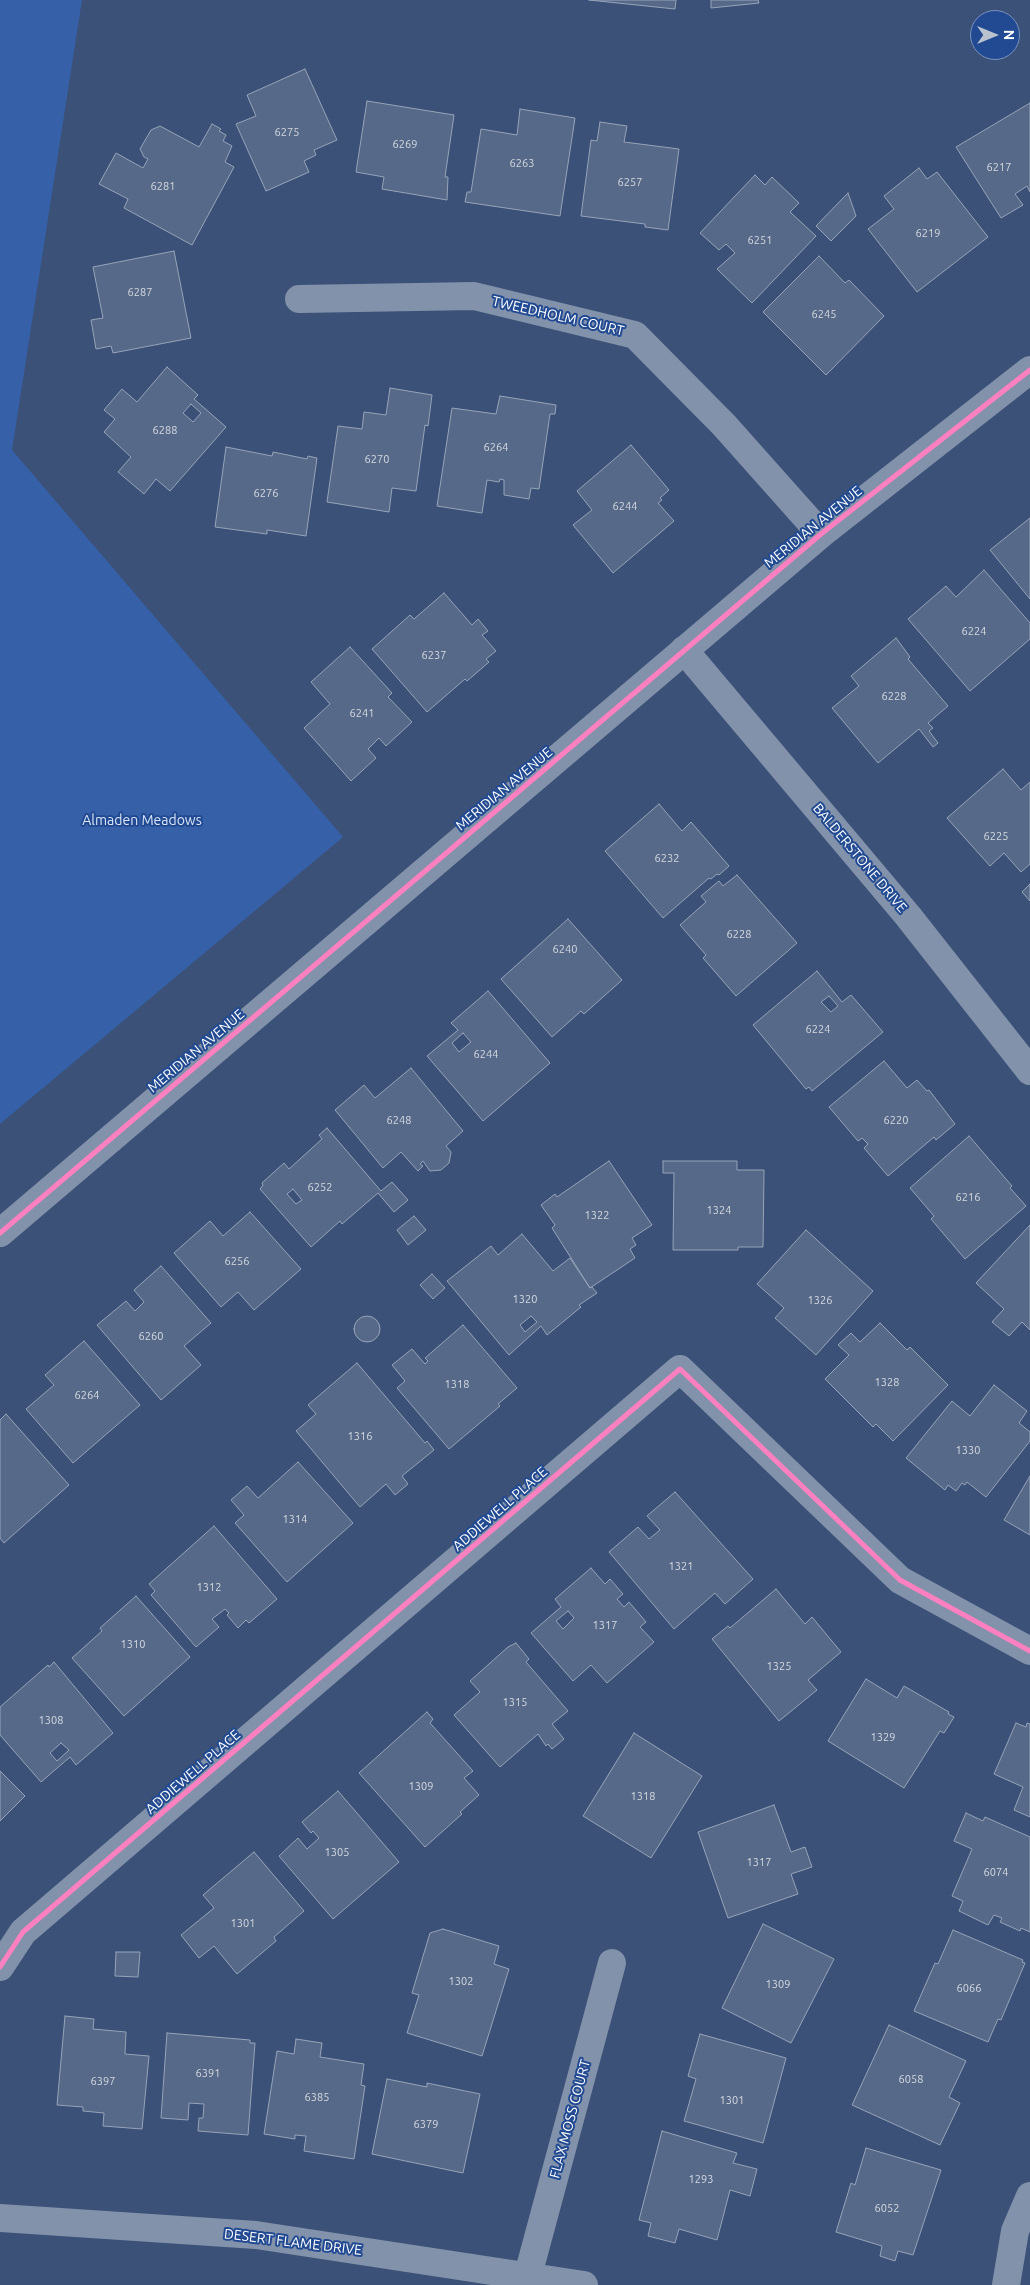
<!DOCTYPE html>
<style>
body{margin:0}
#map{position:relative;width:1030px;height:2285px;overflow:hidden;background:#3b5178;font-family:Ubuntu,sans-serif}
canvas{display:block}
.north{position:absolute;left:970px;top:10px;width:50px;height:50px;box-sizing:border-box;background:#214a92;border:1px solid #7a92be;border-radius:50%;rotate:90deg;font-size:14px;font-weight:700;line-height:20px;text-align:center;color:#fff}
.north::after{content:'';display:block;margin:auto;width:18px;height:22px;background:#bac2d0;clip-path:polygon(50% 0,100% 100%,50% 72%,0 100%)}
</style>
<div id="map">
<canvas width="1030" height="2285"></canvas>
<div class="north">N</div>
</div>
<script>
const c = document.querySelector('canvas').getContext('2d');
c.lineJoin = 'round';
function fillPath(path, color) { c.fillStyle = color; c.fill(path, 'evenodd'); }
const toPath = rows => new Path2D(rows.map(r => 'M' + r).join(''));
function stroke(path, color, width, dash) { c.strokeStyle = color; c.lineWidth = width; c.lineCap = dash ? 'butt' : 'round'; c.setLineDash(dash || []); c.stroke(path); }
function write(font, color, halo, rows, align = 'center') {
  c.font = font + ' Ubuntu,sans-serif'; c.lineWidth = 4; c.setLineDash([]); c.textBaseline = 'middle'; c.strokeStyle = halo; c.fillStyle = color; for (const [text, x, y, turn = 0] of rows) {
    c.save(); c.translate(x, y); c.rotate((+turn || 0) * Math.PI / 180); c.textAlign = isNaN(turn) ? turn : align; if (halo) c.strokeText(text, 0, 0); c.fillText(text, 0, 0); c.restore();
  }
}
fillPath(toPath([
 [0,0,82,0,12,450,343,837,0,1124]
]), '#3661a8');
const building = toPath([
 [589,0,676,0,675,9,589,0],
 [711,0,758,0,759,3,711,8,711,0],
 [305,69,337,140,314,150,316,155,304,161,309,172,266,191,236,124,256,116,247,95,305,69],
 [367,101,454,115,445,177,448,177,447,200,382,189,384,177,356,172,367,101],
 [1030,103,1030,192,1027,186,1015,194,1023,205,1001,218,956,147,1030,103],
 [520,109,575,118,560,216,465,202,467,192,471,192,481,129,517,135,520,109],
 [600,122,627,126,624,142,679,149,668,230,645,227,645,224,581,216,591,140,597,141,600,122],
 [212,124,221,129,219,131,226,135,223,141,232,146,225,162,234,167,192,245,124,208,128,199,99,184,116,153,143,168,148,159,144,157,140,149,151,130,160,126,199,147,212,124],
 [919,168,927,179,937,172,988,237,917,292,868,229,894,209,884,196,919,168],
 [755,175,765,185,772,177,799,203,790,212,816,236,752,303,717,269,735,253,726,244,719,250,700,233,755,175],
 [848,193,856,216,831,241,816,226,848,193],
 [174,251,191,338,113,353,111,346,96,349,91,320,103,318,93,267,174,251],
 [819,256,845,283,849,280,884,316,826,375,763,312,819,256],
 [167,367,198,395,194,399,226,427,170,491,156,479,144,494,118,472,131,457,104,432,115,419,104,410,122,389,137,402,167,367],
 [191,404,201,413,193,422,183,413,191,404],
 [390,388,432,395,428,426,425,425,416,491,392,488,389,512,327,502,338,426,362,429,364,412,386,415,390,388],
 [500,396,556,405,555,414,550,414,539,489,531,488,529,499,504,495,504,480,500,479,499,482,487,480,482,513,437,506,452,408,496,414,500,396],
 [631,445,669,490,660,498,662,500,658,503,674,521,613,573,573,525,592,510,577,491,631,445],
 [226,447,272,456,273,452,307,459,308,456,317,458,306,536,267,530,267,534,215,527,226,447],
 [1030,518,1030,599,990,550,1030,518],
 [984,570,1030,623,1030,639,970,691,908,619,946,586,956,597,984,570],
 [444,593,472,625,478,619,488,631,482,635,496,651,486,659,489,662,467,681,465,679,427,712,372,649,410,615,414,619,444,593],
 [896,638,910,657,908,659,948,706,928,723,933,728,929,731,938,743,933,747,919,729,878,763,832,708,859,686,851,676,896,638],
 [350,647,392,693,388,697,412,722,386,746,379,738,368,749,376,758,351,781,304,728,330,704,311,682,350,647],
 [1003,769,1021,790,1030,782,1030,864,1021,872,1004,853,990,866,947,818,1003,769],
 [659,804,682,831,691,822,729,866,719,875,717,874,711,879,709,878,663,918,605,851,659,804],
 [737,875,797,943,736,996,703,958,706,955,680,925,706,902,701,896,719,881,723,886,737,875],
 [1030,884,1030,901,1022,892,1030,884],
 [568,919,622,980,584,1014,581,1011,552,1037,501,979,568,919],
 [817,971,842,1002,851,995,883,1032,812,1091,809,1087,806,1089,753,1025,817,971],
 [829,996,838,1006,831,1012,821,1002,829,996],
 [488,991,550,1063,483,1121,427,1056,458,1030,451,1023,488,991],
 [463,1033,471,1042,459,1052,452,1043,463,1033],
 [884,1061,907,1088,917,1080,927,1091,929,1090,955,1124,936,1140,934,1137,888,1176,864,1148,868,1144,862,1138,858,1141,829,1107,884,1061],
 [411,1068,463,1131,446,1146,451,1152,449,1163,441,1170,430,1171,423,1161,420,1164,423,1166,418,1171,401,1152,383,1168,335,1110,364,1085,375,1098,411,1068],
 [327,1128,381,1191,392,1182,408,1200,394,1212,378,1193,342,1224,340,1221,311,1247,260,1189,263,1185,262,1183,284,1163,289,1169,322,1139,319,1135,327,1128],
 [293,1189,302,1200,296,1204,287,1194,293,1189],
 [969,1136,1012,1186,1010,1188,1026,1206,965,1259,931,1219,934,1216,910,1188,969,1136],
 [609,1161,652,1225,632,1238,636,1245,630,1249,635,1258,590,1288,552,1228,555,1225,541,1205,555,1194,557,1197,609,1161],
 [663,1161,737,1161,737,1170,764,1170,763,1247,738,1247,738,1250,673,1250,674,1173,663,1173,663,1161],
 [250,1212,301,1269,254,1310,238,1292,221,1307,174,1253,210,1221,223,1236,250,1212],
 [414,1216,426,1230,408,1245,397,1230,414,1216],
 [1030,1225,1030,1330,1022,1322,1009,1336,992,1322,1004,1309,976,1283,1030,1225],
 [806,1230,873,1291,816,1355,775,1318,784,1308,757,1284,806,1230],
 [522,1234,553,1271,570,1258,590,1288,592,1287,597,1293,579,1305,581,1307,547,1335,541,1326,509,1355,447,1281,491,1246,498,1255,522,1234],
 [531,1316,537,1322,525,1332,520,1325,531,1316],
 [161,1266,211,1323,184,1346,201,1365,161,1400,97,1325,126,1301,135,1311,144,1302,134,1290,161,1266],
 [432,1274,445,1288,433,1299,420,1285,432,1274],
 '354 1329a13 13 0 1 1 26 0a13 13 0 1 1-26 0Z',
 [880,1323,907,1350,910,1347,948,1385,893,1441,876,1424,873,1427,825,1379,849,1355,838,1345,851,1333,860,1342,880,1323],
 [463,1325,517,1388,498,1404,500,1406,449,1449,397,1388,405,1381,392,1365,412,1349,425,1364,428,1361,425,1358,463,1325],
 [84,1341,140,1405,73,1463,26,1409,54,1385,45,1375,84,1341],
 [357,1363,425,1443,427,1441,434,1450,402,1476,408,1484,395,1495,386,1484,360,1507,296,1431,316,1414,308,1405,357,1363],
 [994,1385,1027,1411,1019,1423,1030,1432,1030,1441,986,1497,967,1482,965,1485,962,1483,956,1491,948,1485,945,1490,906,1458,952,1401,970,1416,994,1385],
 [6,1414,69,1485,4,1543,0,1538,0,1420,6,1414],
 [298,1462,353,1523,287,1582,235,1523,244,1515,231,1500,247,1486,258,1498,298,1462],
 [1030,1476,1030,1535,1004,1520,1030,1476],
 [675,1492,753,1579,725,1604,715,1593,674,1629,609,1552,638,1527,649,1539,660,1530,647,1516,675,1492],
 [214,1526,277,1599,249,1623,246,1620,238,1628,227,1615,229,1613,225,1609,212,1619,219,1627,196,1647,151,1595,155,1591,149,1584,214,1526],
 [591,1568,605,1584,610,1579,623,1594,617,1599,624,1607,629,1602,646,1622,640,1627,654,1642,607,1683,591,1665,573,1681,531,1633,561,1607,555,1599,591,1568],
 [568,1611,574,1618,563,1629,556,1621,568,1611],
 [776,1589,805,1624,812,1617,841,1652,808,1680,817,1690,779,1721,712,1639,728,1626,730,1628,776,1589],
 [136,1596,190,1657,124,1716,72,1658,102,1631,100,1628,136,1596],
 [516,1643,529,1659,526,1662,568,1711,552,1724,564,1739,552,1749,548,1744,546,1746,538,1734,500,1767,454,1715,480,1692,470,1681,508,1647,516,1643],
 [54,1662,113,1733,76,1765,70,1757,41,1782,0,1735,0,1707,48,1665,49,1667,54,1662],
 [61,1743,69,1750,57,1761,50,1753,61,1743],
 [866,1679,897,1698,904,1686,949,1712,948,1714,954,1717,944,1733,940,1731,904,1788,828,1741,866,1679],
 [427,1712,433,1719,430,1723,473,1771,464,1778,479,1795,460,1812,462,1814,425,1847,359,1773,427,1712],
 [1016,1723,1026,1727,1027,1723,1030,1724,1030,1817,1014,1810,1023,1787,994,1774,1016,1723],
 [634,1733,702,1776,651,1858,583,1816,634,1733],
 [0,1771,25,1796,0,1821,0,1771],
 [338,1791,399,1862,333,1919,279,1856,298,1838,307,1849,319,1838,313,1831,311,1833,302,1822,338,1791],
 [774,1805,791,1852,805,1847,812,1867,791,1874,798,1894,728,1918,698,1832,774,1805],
 [966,1813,983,1821,985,1817,1030,1837,1030,1932,1021,1928,1020,1931,1000,1922,1002,1918,994,1915,988,1925,959,1911,963,1901,952,1896,972,1849,954,1841,966,1813],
 [254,1852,304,1911,274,1937,276,1941,237,1974,214,1946,199,1958,181,1935,214,1908,203,1895,254,1852],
 [763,1924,834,1959,791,2043,722,2008,763,1924],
 [443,1929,499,1946,494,1964,509,1969,482,2056,407,2033,419,1995,412,1993,430,1933,443,1929],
 [953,1930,1023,1960,1022,1962,1025,1963,1001,2020,998,2019,988,2042,914,2011,935,1963,938,1964,953,1930],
 [116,1952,140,1952,138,1977,115,1976,116,1952],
 [65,2016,94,2019,93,2029,126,2032,125,2054,149,2056,142,2129,103,2126,104,2113,83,2111,83,2107,57,2105,65,2016],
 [889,2025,966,2061,949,2097,960,2103,940,2145,852,2105,889,2025],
 [167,2033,250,2040,250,2043,255,2043,248,2135,198,2131,199,2118,203,2118,204,2104,189,2103,188,2120,161,2118,167,2033],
 [700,2034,786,2058,763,2143,684,2121,696,2079,688,2076,700,2034],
 [296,2039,322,2043,320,2057,364,2064,361,2085,365,2086,354,2159,304,2151,306,2136,295,2135,295,2139,264,2134,277,2051,294,2054,296,2039],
 [387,2079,427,2087,427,2083,480,2094,463,2173,372,2154,387,2079],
 [662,2131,737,2153,733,2163,757,2169,750,2196,730,2190,717,2240,679,2229,675,2243,648,2236,651,2223,639,2220,662,2131],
 [866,2148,941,2170,913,2255,898,2251,895,2261,880,2256,882,2246,836,2232,851,2183,855,2185,866,2148]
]);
fillPath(building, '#576988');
stroke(building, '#97a4b9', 1);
stroke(toPath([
 [299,299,474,296,635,335,724,425,821,534],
 [684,650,908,916,1030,1071],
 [0,1967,23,1932,680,1369,900,1580,1030,1651],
 [0,2218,256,2235,584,2285],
 [528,2275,612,1963],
 [1006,2285,1015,2231,1030,2196]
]), '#8392ab', 28);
stroke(toPath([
 [0,1233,821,534,1030,370]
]), '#8392ab', 28);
stroke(toPath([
 [0,1233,821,534,1030,370],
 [0,1967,23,1932,680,1369,900,1580,1030,1651]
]), '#ff80c0', 5);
write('11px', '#d5dae1', null, [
 ["6275",287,132],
 ["6269",405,144],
 ["6263",522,163],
 ["6217",999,167],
 ["6257",630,182],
 ["6281",163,186],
 ["6219",928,233],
 ["6251",760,240],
 ["6287",140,292],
 ["6245",824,314],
 ["6288",165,430],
 ["6264",496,447],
 ["6270",377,459],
 ["6276",266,493],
 ["6244",625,506],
 ["6224",974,631],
 ["6237",434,655],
 ["6228",894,696],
 ["6241",362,713],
 ["6225",996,836],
 ["6232",667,858],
 ["6228",739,934],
 ["6240",565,949],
 ["6224",818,1029],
 ["6244",486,1054],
 ["6248",399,1120],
 ["6220",896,1120],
 ["6252",320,1187],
 ["6216",968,1197],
 ["1324",719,1210],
 ["1322",597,1215],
 ["6256",237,1261],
 ["1320",525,1299],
 ["1326",820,1300],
 ["6260",151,1336],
 ["1328",887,1382],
 ["1318",457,1384],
 ["6264",87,1395],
 ["1316",360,1436],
 ["1330",968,1450],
 ["1314",295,1519],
 ["1321",681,1566],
 ["1312",209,1587],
 ["1317",605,1625],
 ["1310",133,1644],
 ["1325",779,1666],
 ["1315",515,1702],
 ["1308",51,1720],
 ["1329",883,1737],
 ["1309",421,1786],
 ["1318",643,1796],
 ["1305",337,1852],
 ["1317",759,1862],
 ["6074",996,1872],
 ["1301",243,1923],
 ["1302",461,1981],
 ["1309",778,1984],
 ["6066",969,1988],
 ["6391",208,2073],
 ["6058",911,2079],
 ["6397",103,2081],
 ["6385",317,2097],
 ["1301",732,2100],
 ["6379",426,2124],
 ["1293",701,2179],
 ["6052",887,2208]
]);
write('14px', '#fff', '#214a92', [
 ["TWEEDHOLM COURT",558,316,13],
 ["MERIDIAN AVENUE",813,527,-39],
 ["MERIDIAN AVENUE",504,789,-40],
 ["BALDERSTONE DRIVE",860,858,50],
 ["MERIDIAN AVENUE",196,1051,-40],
 ["ADDIEWELL PLACE",500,1509,-41],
 ["ADDIEWELL PLACE",193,1772,-41],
 ["FLAX MOSS COURT",570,2119,-75],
 ["DESERT FLAME DRIVE",293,2242,7]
]);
write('14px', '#d9e5f9', '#214a92', [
 ["Almaden Meadows",142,820]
]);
</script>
